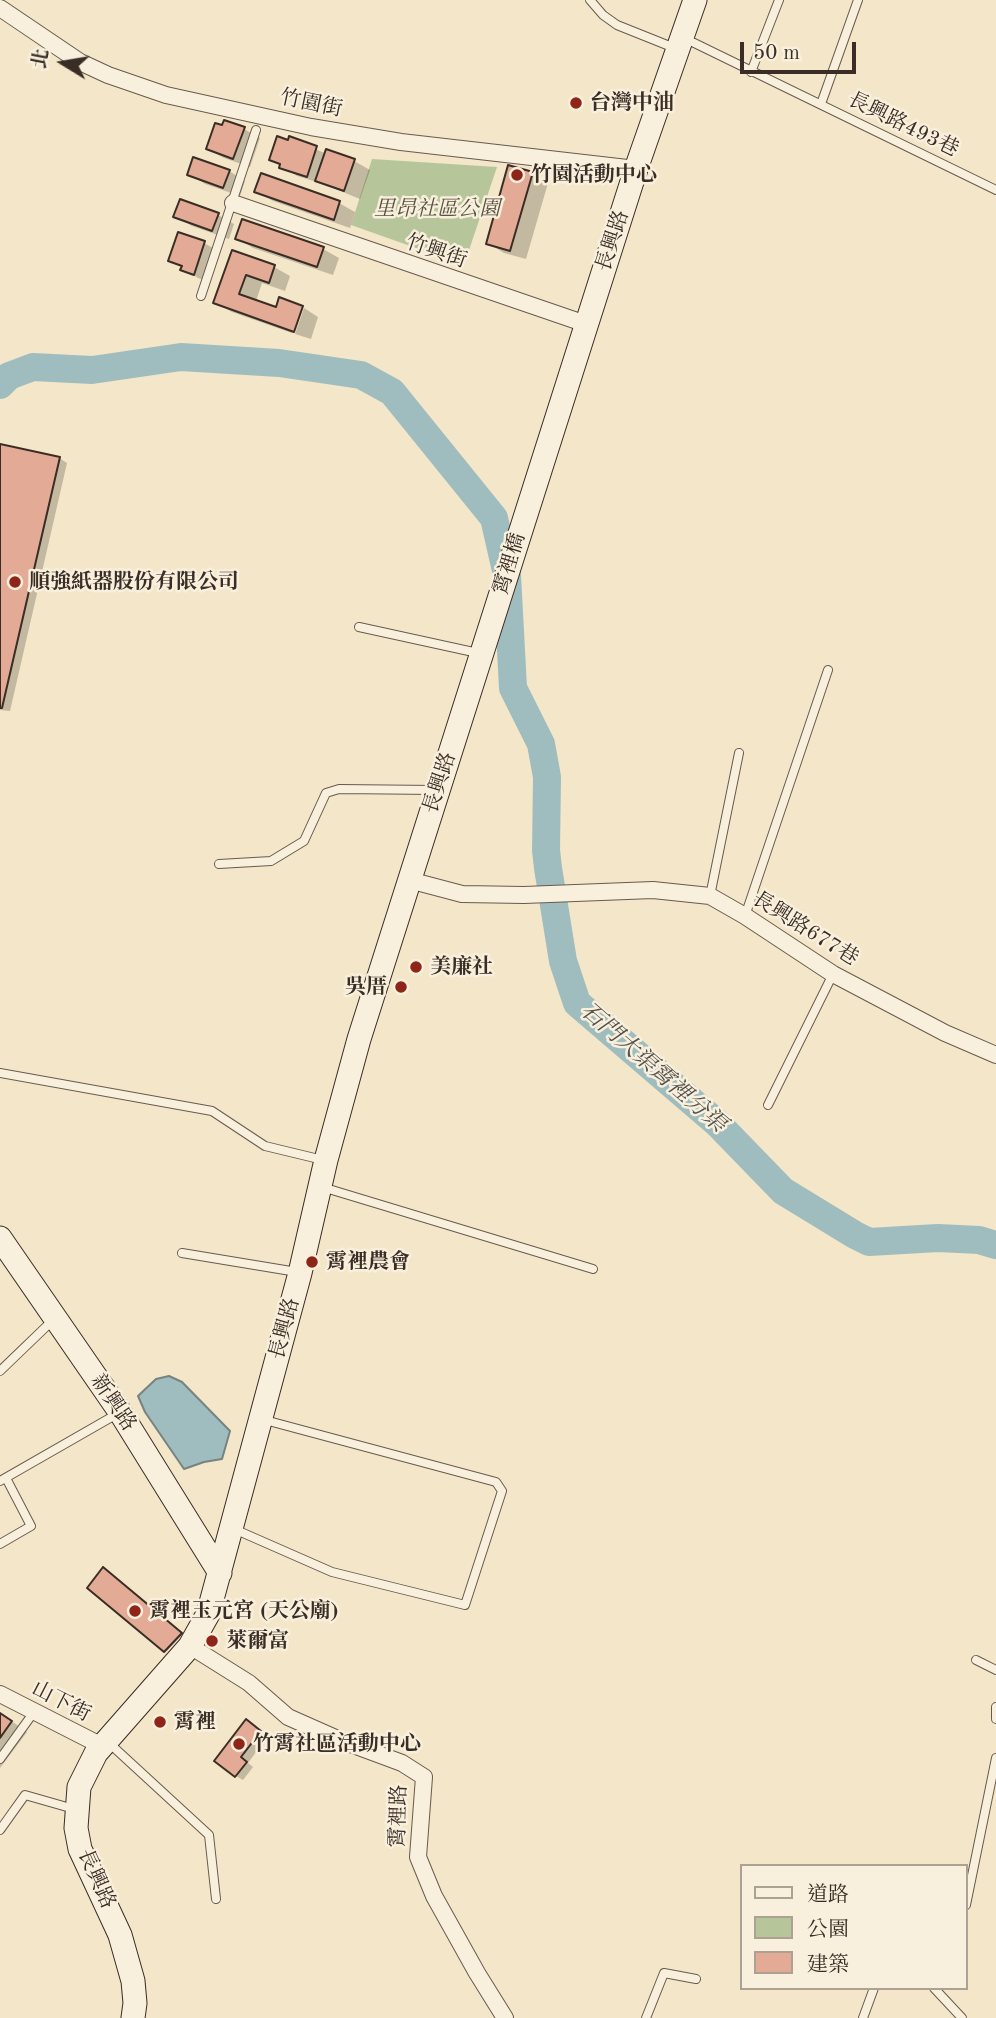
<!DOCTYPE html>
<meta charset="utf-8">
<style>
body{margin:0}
#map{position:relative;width:996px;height:2018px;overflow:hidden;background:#f4e6c9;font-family:"Old Standard TT","Noto Serif TC",serif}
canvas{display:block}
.legend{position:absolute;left:740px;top:1864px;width:228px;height:126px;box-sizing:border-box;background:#f8efdc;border:2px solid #aca193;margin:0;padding:9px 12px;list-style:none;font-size:21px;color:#3a2d25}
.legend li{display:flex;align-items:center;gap:14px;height:35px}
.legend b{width:35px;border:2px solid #aca193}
.north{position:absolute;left:28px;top:28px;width:70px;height:70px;-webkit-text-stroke:5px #f8efdc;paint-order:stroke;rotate:281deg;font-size:19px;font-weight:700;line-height:28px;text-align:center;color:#3a2d25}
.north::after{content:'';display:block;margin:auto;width:24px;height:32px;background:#3a2d25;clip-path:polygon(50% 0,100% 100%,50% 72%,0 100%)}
.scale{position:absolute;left:740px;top:42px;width:116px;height:32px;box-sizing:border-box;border:4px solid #3a2d25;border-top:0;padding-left:9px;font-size:21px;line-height:24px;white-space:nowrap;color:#3a2d25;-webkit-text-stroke:5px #f8efdc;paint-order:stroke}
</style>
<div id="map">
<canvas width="996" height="2018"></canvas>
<ul class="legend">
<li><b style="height:9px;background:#f8efdc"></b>道路</li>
<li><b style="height:19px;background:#b6c69a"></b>公園</li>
<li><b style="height:19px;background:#e3ab95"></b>建築</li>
</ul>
<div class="north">北</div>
<div class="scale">50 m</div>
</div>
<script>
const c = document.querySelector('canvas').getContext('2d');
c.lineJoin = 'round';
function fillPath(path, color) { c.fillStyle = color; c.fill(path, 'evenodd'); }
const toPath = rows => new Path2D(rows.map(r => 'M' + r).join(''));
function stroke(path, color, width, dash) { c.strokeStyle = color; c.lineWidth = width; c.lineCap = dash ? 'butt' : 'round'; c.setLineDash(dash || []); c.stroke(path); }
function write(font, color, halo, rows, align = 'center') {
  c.font = font + ' "Old Standard TT","Noto Serif TC",serif'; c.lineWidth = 5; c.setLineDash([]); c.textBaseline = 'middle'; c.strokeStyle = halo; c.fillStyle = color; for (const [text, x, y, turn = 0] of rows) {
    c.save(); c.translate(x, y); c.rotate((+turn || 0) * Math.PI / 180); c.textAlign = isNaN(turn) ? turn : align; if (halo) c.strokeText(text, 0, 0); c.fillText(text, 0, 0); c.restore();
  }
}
fillPath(toPath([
 [372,159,497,167,464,265,351,225]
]), '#b6c69a');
const water = toPath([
 [169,1376,182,1382,230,1431,222,1459,204,1462,184,1469,145,1412,138,1396,156,1379,169,1376]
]);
fillPath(water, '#9fbdbf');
stroke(water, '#778381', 2);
fillPath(toPath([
 [244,129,260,138,250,167,224,158,208,149],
 [291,139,327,154,354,161,370,170,360,199,323,184,297,176,271,159],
 [229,171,245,181,240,196,205,184,189,174],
 [532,174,548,183,526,259,504,253,488,243],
 [257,192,339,203,355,212,350,228,273,201],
 [218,215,234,224,229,239,192,226,176,217],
 [237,238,323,249,339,258,333,275,253,248],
 [204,243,220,252,210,282,198,278,170,260],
 [233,253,274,267,290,276,285,291,262,283,256,301,277,309,280,299,303,308,301,308,292,333,232,312,216,303],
 [304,308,318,317,311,339,295,334],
 [0,445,59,458,67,463,10,711,0,710],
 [104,1569,182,1635,167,1651,89,1588],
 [0,1713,27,1732,0,1768],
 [247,1721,268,1736,248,1763,253,1767,243,1780,236,1776]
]), '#0003');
stroke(toPath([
 [0,385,9,376,33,367,92,370,181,357,279,363,361,375,392,392,494,518,507,575,513,688,541,744,547,777,546,850,548,868,563,961,577,1003,717,1123,783,1191,855,1235,869,1242,938,1238,979,1240,996,1245]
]), '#9fbdbf', 28);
const building = toPath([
 [224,120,245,127,233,159,206,149,215,123,222,125,224,120],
 [277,136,288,140,289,136,317,146,307,177,279,168,280,164,269,160,277,136],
 [326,149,355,159,344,191,315,181,326,149],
 [193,157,230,170,223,188,187,175,193,157],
 [508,165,533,172,510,251,486,244,508,165],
 [261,173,340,201,334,220,254,192,261,173],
 [180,199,219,213,212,231,173,217,180,199],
 [242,219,324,247,317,267,235,239,242,219],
 [178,232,205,241,194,275,180,270,182,266,168,261,178,232],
 [232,250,275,265,269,283,246,275,239,294,276,307,279,297,303,306,294,332,213,303,232,250],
 [0,444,60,457,2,708,0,708,0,444],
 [103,1567,182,1633,164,1652,87,1588,103,1567],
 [0,1713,12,1721,0,1738,0,1713],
 [246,1719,261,1731,241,1757,247,1762,235,1777,214,1761,246,1719]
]);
fillPath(building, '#e3ab95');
stroke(building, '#3a2d25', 2);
const lane = toPath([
 [590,0,603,15,617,25,677,49],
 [684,38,996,190],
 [751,72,779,0],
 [821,104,858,0],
 [201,296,256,130],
 [359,627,478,653],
 [219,864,271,861,304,841,326,793,339,789,435,790],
 [710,896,739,753],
 [745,916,828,670],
 [0,1073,212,1111,265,1146,323,1160],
 [768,1105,833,974],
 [322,1187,593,1269],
 [182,1253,297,1272],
 [0,1371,53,1320],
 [0,1481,117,1414],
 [234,1529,332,1572,465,1605,502,1491,496,1482,261,1419],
 [0,1544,31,1526,6,1478],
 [976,1660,996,1670],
 [996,1707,996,1719],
 [109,1743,209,1835,216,1899],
 [0,1759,34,1712],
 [0,1830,25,1795,74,1809],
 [966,1905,996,1758],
 [934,1988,962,2018],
 [646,2018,664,1973,696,1979],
 [863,2018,874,1988]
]);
const street = toPath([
 [0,8,80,62,108,75,166,95,311,127,401,142,636,169],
 [233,203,586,324],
 [409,880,462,894,524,895,653,890,710,896,745,916,833,974,945,1033,996,1055],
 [190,1646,249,1683,288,1717,340,1740,402,1763,424,1777,418,1857,434,1896,477,1973,505,2018],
 [0,1694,102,1746]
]);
const secondary = toPath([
 [0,1238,120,1412,220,1573],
 [133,2018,135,2003,133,1981,120,1935,80,1849,76,1828,79,1787,96,1753,190,1646,208,1614,300,1273,326,1160,359,1039,636,169,695,0]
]);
stroke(lane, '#685b4e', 10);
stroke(street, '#685b4e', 18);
stroke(secondary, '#3a2d25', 25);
stroke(lane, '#f8efdc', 8);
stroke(street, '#f8efdc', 16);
stroke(secondary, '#f8efdc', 23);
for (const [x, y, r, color] of [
 [576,103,7,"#8f2418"],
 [517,175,7,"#8f2418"],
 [15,582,7,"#8f2418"],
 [416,967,7,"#8f2418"],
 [401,987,7,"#8f2418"],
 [312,1262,7,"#8f2418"],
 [135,1611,7,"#8f2418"],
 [212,1641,7,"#8f2418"],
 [160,1722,7,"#8f2418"],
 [239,1744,7,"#8f2418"]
]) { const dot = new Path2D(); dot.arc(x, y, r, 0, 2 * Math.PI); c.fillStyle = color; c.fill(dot); stroke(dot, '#f8efdc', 2.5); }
write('bold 21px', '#3a2d25', '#f8efdc', [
 ["台灣中油",590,103],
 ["竹園活動中心",531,175],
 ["順強紙器股份有限公司",29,582],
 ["美廉社",430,967],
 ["吳厝",387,987,"right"],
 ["霄裡農會",326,1262],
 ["霄裡玉元宮 (天公廟)",149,1611],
 ["萊爾富",226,1641],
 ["霄裡",174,1722],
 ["竹霄社區活動中心",253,1744]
], 'left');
write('21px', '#3a2d25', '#f8efdc', [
 ["竹園街",311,104,12],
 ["長興路493巷",903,125,26],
 ["長興路",613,241,-72],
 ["竹興街",436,252,19],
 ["霄裡橋",510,564,-73],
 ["長興路",440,783,-72],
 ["長興路677巷",805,929,32],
 ["長興路",285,1329,-75],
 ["新興路",113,1403,56],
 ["山下街",61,1702,27],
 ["霄裡路",399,1816,-88],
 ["長興路",96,1879,66]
]);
write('italic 21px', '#595342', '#f8efdc', [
 ["里昂社區公園",437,209]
]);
write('italic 23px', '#53514c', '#f8efdc', [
 ["石門大渠霄裡分渠",653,1068,41]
]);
</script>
